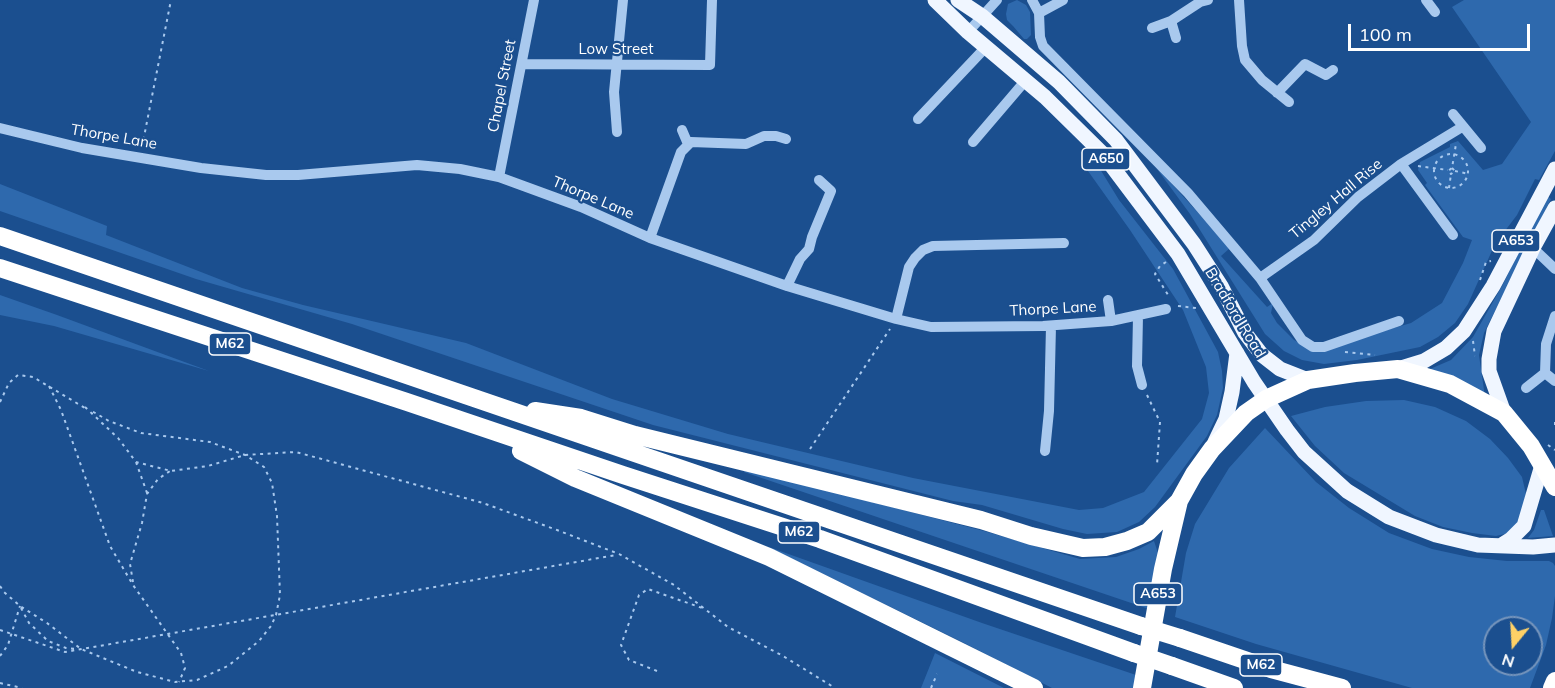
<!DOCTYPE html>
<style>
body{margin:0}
#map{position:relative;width:1555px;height:688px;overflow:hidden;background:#1b4f8f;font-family:Mulish,sans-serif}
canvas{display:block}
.north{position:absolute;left:1483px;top:616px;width:60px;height:60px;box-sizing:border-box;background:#1b4f8f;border:2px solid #7695bc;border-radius:50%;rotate:198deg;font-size:16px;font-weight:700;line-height:24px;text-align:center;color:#fff}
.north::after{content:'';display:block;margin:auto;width:21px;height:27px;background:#ffd166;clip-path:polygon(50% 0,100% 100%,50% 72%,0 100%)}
.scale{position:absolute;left:1348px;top:24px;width:182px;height:27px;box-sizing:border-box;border:3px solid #fff;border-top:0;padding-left:8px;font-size:18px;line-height:21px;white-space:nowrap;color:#fff;-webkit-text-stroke:4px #1b4f8f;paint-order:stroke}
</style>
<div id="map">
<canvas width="1555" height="688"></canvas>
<div class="north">N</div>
<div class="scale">100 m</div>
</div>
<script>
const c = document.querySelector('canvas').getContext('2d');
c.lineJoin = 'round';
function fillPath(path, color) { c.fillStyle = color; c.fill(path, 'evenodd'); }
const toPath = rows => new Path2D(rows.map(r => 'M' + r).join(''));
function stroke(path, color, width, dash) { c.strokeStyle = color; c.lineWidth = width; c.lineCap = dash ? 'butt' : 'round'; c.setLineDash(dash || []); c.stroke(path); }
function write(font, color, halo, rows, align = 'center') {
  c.font = font + ' Mulish,sans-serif'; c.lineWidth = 4.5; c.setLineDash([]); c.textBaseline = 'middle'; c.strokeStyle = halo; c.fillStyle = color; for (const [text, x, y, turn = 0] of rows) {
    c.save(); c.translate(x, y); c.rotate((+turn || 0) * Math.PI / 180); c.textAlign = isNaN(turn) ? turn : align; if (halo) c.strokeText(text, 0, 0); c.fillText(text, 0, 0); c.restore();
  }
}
fillPath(toPath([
 [1017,0,1026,5,1030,12,1031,35,1027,39,1024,39,1013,26,1007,20,1006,14,1008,4],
 [1464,0,1555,0,1555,151,1539,180,1535,179,1517,215,1495,244,1468,304,1455,323,1438,337,1420,347,1357,360,1324,364,1302,360,1284,351,1265,334,1190,214,1152,162,1230,248,1221,256,1267,307,1273,303,1271,313,1277,323,1294,340,1307,347,1322,349,1411,323,1442,303,1463,263,1472,240,1463,237,1425,185,1427,183,1418,170,1420,162,1450,147,1450,144,1458,141,1483,170,1502,164,1531,122,1452,7],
 [1087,156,1100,169,1119,200,1173,269,1218,352,1222,371,1223,388,1217,415,1207,436,1155,507,1139,522,1117,532,1087,534,1063,529,982,505,953,501,653,425,352,324,196,279,0,211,0,184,107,226,106,235,242,288,303,305,466,343,612,399,728,434,913,478,1079,510,1103,508,1144,492,1202,419,1209,393,1206,367,1183,310,1130,230,1083,164],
 [1547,196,1551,199,1484,333,1479,355,1485,397,1423,372,1451,360,1473,337,1502,286],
 [0,295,57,315,209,371,54,326,0,315],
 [1404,400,1435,407,1466,421,1490,439,1508,458,1522,477,1526,494,1518,524,1509,533,1496,536,1472,533,1443,527,1415,516,1344,473,1315,446,1291,416,1325,407,1366,401],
 [1265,428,1316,482,1349,508,1389,533,1432,549,1469,557,1507,561,1549,561,1553,563,1555,566,1555,596,1552,618,1546,645,1530,688,1412,688,1256,644,1175,617,1186,553,1195,524,1229,468],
 [1495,628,1531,628,1531,664,1495,664],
 [745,469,984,531,1080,559,1116,557,1139,549,1154,541,1159,556,1149,609,744,472],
 [1541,510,1544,510,1553,536,1528,538,1534,530],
 [766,546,982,623,1139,676,1136,688,1052,688,960,641],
 [935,653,1004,688,921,688]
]), '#2e69ad');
stroke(toPath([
 [142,147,171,0],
 '1434 171a17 17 0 1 1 34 0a17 17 0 1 1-34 0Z',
 [1418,166,1448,170],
 [1452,168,1455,171,1451,174,1448,171,1452,168,1456,144],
 [1455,171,1469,174],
 [1449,188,1451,174],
 [1166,262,1160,266,1155,274,1170,298],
 [1480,280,1486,262,1491,261],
 [1178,306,1196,308],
 [1473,341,1475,356],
 [1345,352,1375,355],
 [49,386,61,410,110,546,133,585,181,653,185,668,179,682],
 [1147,395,1160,422,1157,465],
 [0,402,9,383,18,375,33,377,85,408],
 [85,407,118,438,136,462,171,471,208,466,245,455,296,452,483,503,557,530,619,554,674,585,728,627,783,656,835,688],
 [1555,422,1555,425],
 [1548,445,1555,450],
 [810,449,890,329],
 [136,462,147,493],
 [133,582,130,564,142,523,147,494,158,479,170,471],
 [0,586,4,592,20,606,47,623,81,649,137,672,175,682,197,680,228,666,259,641,271,626,276,615,280,595,277,516,272,483,264,467,245,455,210,442,141,433,109,421,90,410],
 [21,608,29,623,48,641,66,648,77,649],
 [0,630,65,652,616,555],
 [0,656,8,645,20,606],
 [657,671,629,660,621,645,639,595,648,589,702,608],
 [0,683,22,688],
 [931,688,937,674]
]), '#a9c9ee', 2, [3, 4.5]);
stroke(toPath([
 [1032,0,1039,13,1040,37,1043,46,1188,193,1260,278,1302,340,1313,347,1324,347,1399,321],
 [1239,0,1242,46,1245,60,1262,80,1289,102],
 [1426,0,1435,12],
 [1039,13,1063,0],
 [1171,21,1176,38],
 [1152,28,1171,21,1200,2,1208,0],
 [968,32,997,0],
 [522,64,710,65,712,0],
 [1277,93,1305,64,1326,75,1333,70],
 [1453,114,1481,148],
 [918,119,986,47],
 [0,128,82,148,201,168,266,175,298,175,417,165,460,169,499,177,581,207,650,238,787,286,896,319,931,327,1043,326,1111,321,1166,309],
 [682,130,688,144],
 [617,132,614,92,623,0],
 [973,142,1026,80],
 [1401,164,1453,235],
 [499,177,534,0],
 [650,238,681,152,691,142,746,144,764,136,776,136,786,139],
 [1533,248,1555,269],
 [1260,278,1314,240,1358,197,1401,164,1462,127],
 [787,286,800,259,809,249,812,237,831,191,819,180],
 [1108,300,1111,321],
 [1138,316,1137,366,1142,385],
 [1555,316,1546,344,1545,373,1555,381],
 [896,319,909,267,915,258,923,250,933,246,1064,243],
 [1526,388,1545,373],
 [1045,451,1049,411,1051,326]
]), '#a9c9ee', 10);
stroke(toPath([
 [935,0,968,32,1045,97,1102,153,1178,254,1254,382,1287,430,1304,452,1347,491,1389,517,1436,535,1478,545,1533,547,1555,545],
 [958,0,982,16,1059,82,1116,140,1194,244,1221,286,1245,333,1262,355,1280,369,1308,380],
 [1398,369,1424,361,1446,348,1464,331,1493,286,1555,169],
 [1504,413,1489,371,1489,359,1494,331,1533,248,1555,208],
 [1215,442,1226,419,1232,392,1237,353],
 [1500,546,1511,539,1524,526,1542,465]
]), '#f0f6ff', 15);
stroke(toPath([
 [0,236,1141,626],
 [0,268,407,402,623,475,820,539,1134,653],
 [535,411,581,418,635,435,981,520,1031,536,1083,548,1105,547,1127,541,1148,532,1179,501],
 [521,451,575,478,769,557,1034,688],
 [1180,638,1271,669,1342,688],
 [1172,666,1234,688],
 [1142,688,1163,569,1179,501,1194,474,1212,449,1246,413,1266,399,1308,380,1355,373,1398,369,1450,384,1504,413,1531,446,1555,487],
 [1552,688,1555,681]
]), '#fff', 18);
stroke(toPath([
 [1141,626,1180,638],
 [1134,653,1172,666]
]), '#fff', 18);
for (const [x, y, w] of [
 [1106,159,48],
 [1516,241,48],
 [230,344,42],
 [799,532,42],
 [1158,594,48],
 [1261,665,42]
]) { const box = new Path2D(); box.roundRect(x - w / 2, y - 11, w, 22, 4.5); c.fillStyle = '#1b4f8f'; c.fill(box); stroke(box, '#fff', 1.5); }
write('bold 14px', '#fff', null, [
 ["A650",1106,159],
 ["A653",1516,241],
 ["M62",230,344],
 ["M62",799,532],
 ["A653",1158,594],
 ["M62",1261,665]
]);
write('15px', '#fff', '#1b4f8f', [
 ["Low Street",616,49],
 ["Chapel Street",502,86,-79],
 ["Thorpe Lane",114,137,10],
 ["Thorpe Lane",593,198,23],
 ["Tingley Hall Rise",1336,199,-40],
 ["Thorpe Lane",1053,309,-3],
 ["Bradford Road",1235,313,59]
]);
</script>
